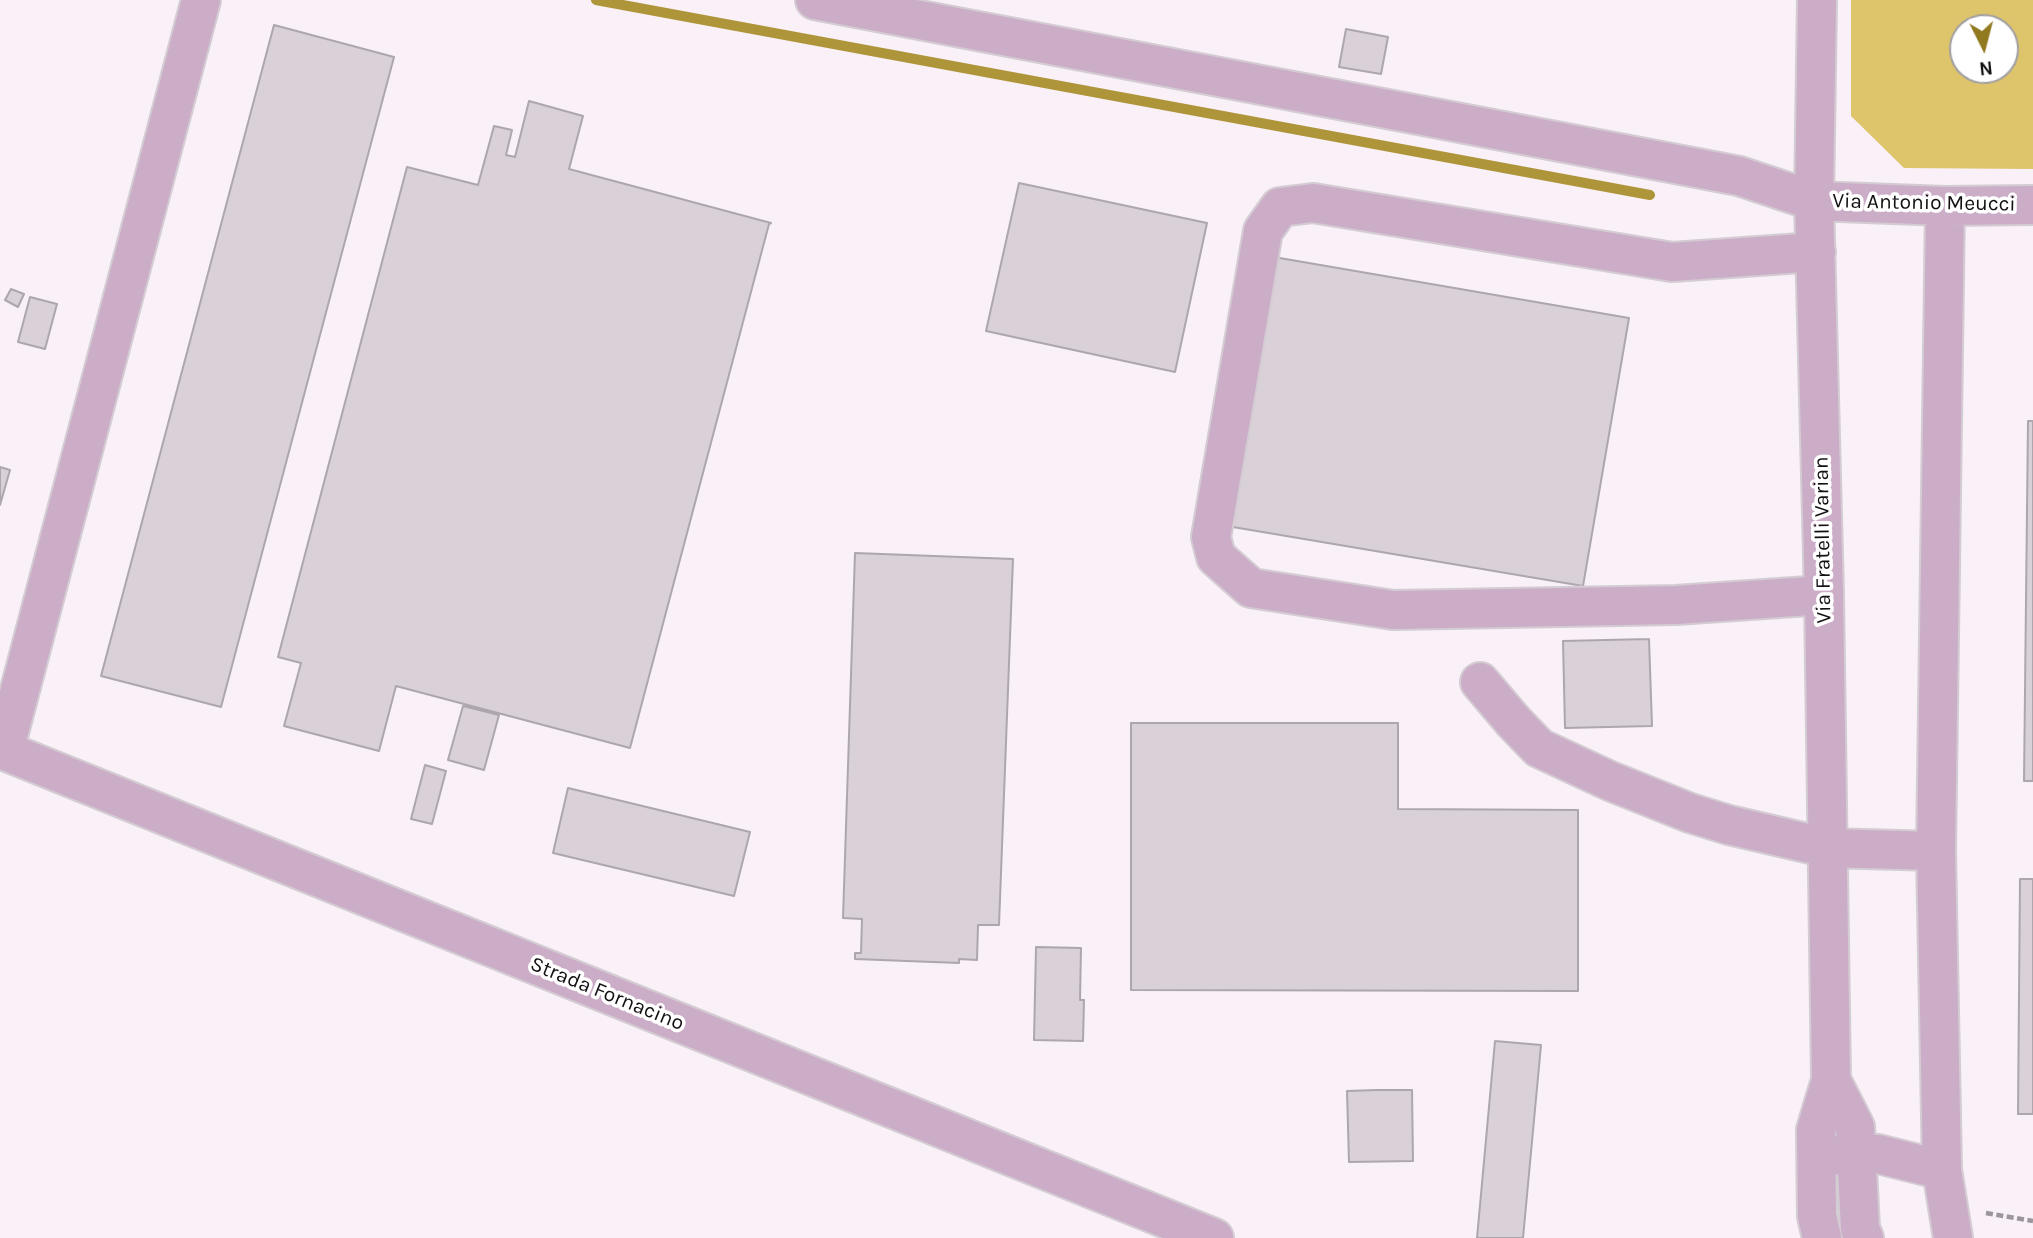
<!DOCTYPE html>
<style>
body{margin:0}
#map{position:relative;width:2033px;height:1238px;overflow:hidden;background:#f9f0f8;font-family:Karla,sans-serif}
canvas{display:block}
.north{position:absolute;left:1949px;top:14px;width:70px;height:70px;box-sizing:border-box;background:#fff;border:2px solid #a19fa1;border-radius:50%;rotate:174deg;font-size:19px;font-weight:700;line-height:28px;text-align:center;color:#131013}
.north::after{content:'';display:block;margin:auto;width:24px;height:32px;background:#917920;clip-path:polygon(50% 0,100% 100%,50% 72%,0 100%)}
</style>
<div id="map">
<canvas width="2033" height="1238"></canvas>
<div class="north">N</div>
</div>
<script>
const c = document.querySelector('canvas').getContext('2d');
c.lineJoin = 'round';
function fillPath(path, color) { c.fillStyle = color; c.fill(path, 'evenodd'); }
const toPath = rows => new Path2D(rows.map(r => 'M' + r).join(''));
function stroke(path, color, width, dash) { c.strokeStyle = color; c.lineWidth = width; c.lineCap = dash ? 'butt' : 'round'; c.setLineDash(dash || []); c.stroke(path); }
function write(font, color, halo, rows, align = 'center') {
  c.font = font + ' Karla,sans-serif'; c.lineWidth = 7; c.setLineDash([]); c.textBaseline = 'middle'; c.strokeStyle = halo; c.fillStyle = color; for (const [text, x, y, turn = 0] of rows) {
    c.save(); c.translate(x, y); c.rotate((+turn || 0) * Math.PI / 180); c.textAlign = isNaN(turn) ? turn : align; if (halo) c.strokeText(text, 0, 0); c.fillText(text, 0, 0); c.restore();
  }
}
fillPath(toPath([
 [1851,0,2033,0,2033,169,1904,168,1851,116],
 [1963,28,2005,28,2005,70,1963,70]
]), '#dec46b');
stroke(toPath([
 [596,0,1650,195]
]), '#af953a', 10);
const building = toPath([
 [274,25,394,57,221,707,101,676,274,25],
 [1346,29,1388,37,1381,74,1339,67,1346,29],
 [529,101,583,116,569,169,771,223,769,224,630,748,396,686,379,751,284,726,301,663,278,657,407,167,478,185,494,126,512,130,506,155,515,157,529,101],
 [1019,183,1207,223,1175,372,986,331,1019,183],
 [1268,256,1629,318,1583,586,1221,525,1268,256],
 [11,289,24,294,18,307,5,300,11,289],
 [30,297,57,304,45,349,18,342,30,297],
 [2028,421,2033,421,2033,781,2024,781,2028,421],
 [0,467,10,470,0,505,0,467],
 [855,553,1013,559,999,925,978,925,977,960,959,959,959,963,855,959,855,953,861,953,862,919,843,918,855,553],
 [1649,639,1652,726,1565,728,1563,641,1649,639],
 [463,706,499,715,484,770,448,760,463,706],
 [1131,723,1398,723,1398,809,1578,810,1578,991,1131,990,1131,723],
 [425,765,446,771,432,824,411,819,425,765],
 [568,788,750,832,734,896,553,853,568,788],
 [2020,879,2033,879,2033,1114,2018,1114,2020,879],
 [1036,947,1081,948,1080,1000,1084,1000,1083,1041,1034,1040,1036,947],
 [1495,1041,1541,1045,1523,1238,1477,1238,1495,1041],
 [1377,1090,1412,1090,1413,1161,1349,1162,1347,1091,1377,1090]
]);
fillPath(building, '#dad1d8');
stroke(building, '#aea6ad', 2);
const minor = toPath([
 [815,0,1739,176,1814,201,1945,206,2033,205],
 [1817,0,1814,201,1824,595,1831,1080,1816,1130,1817,1216,1822,1238],
 [1816,252,1672,262,1313,203,1280,207,1263,231,1211,537,1216,557,1251,588,1393,610,1676,605,1824,595],
 [1480,682,1513,721,1539,748,1610,781,1690,813,1729,825,1828,848,1936,851,1942,1170],
 [0,749,1214,1238],
 [4,751,201,0],
 [1936,851,1945,206],
 [1831,1080,1855,1127,1860,1229,1864,1238],
 [1817,1156,1878,1154,1942,1170,1953,1238]
]);
stroke(minor, '#d4ccd3', 42);
stroke(toPath([
 [1986,1213,2033,1221]
]), '#9c959b', 4.5, [7, 3.5]);
stroke(minor, '#ccadc8', 38);
write('21px', '#131013', '#fff', [
 ["Via Antonio Meucci",1924,203,1],
 ["Via Fratelli Varian",1823,540,-91],
 ["Strada Fornacino",607,994,22]
]);
</script>
